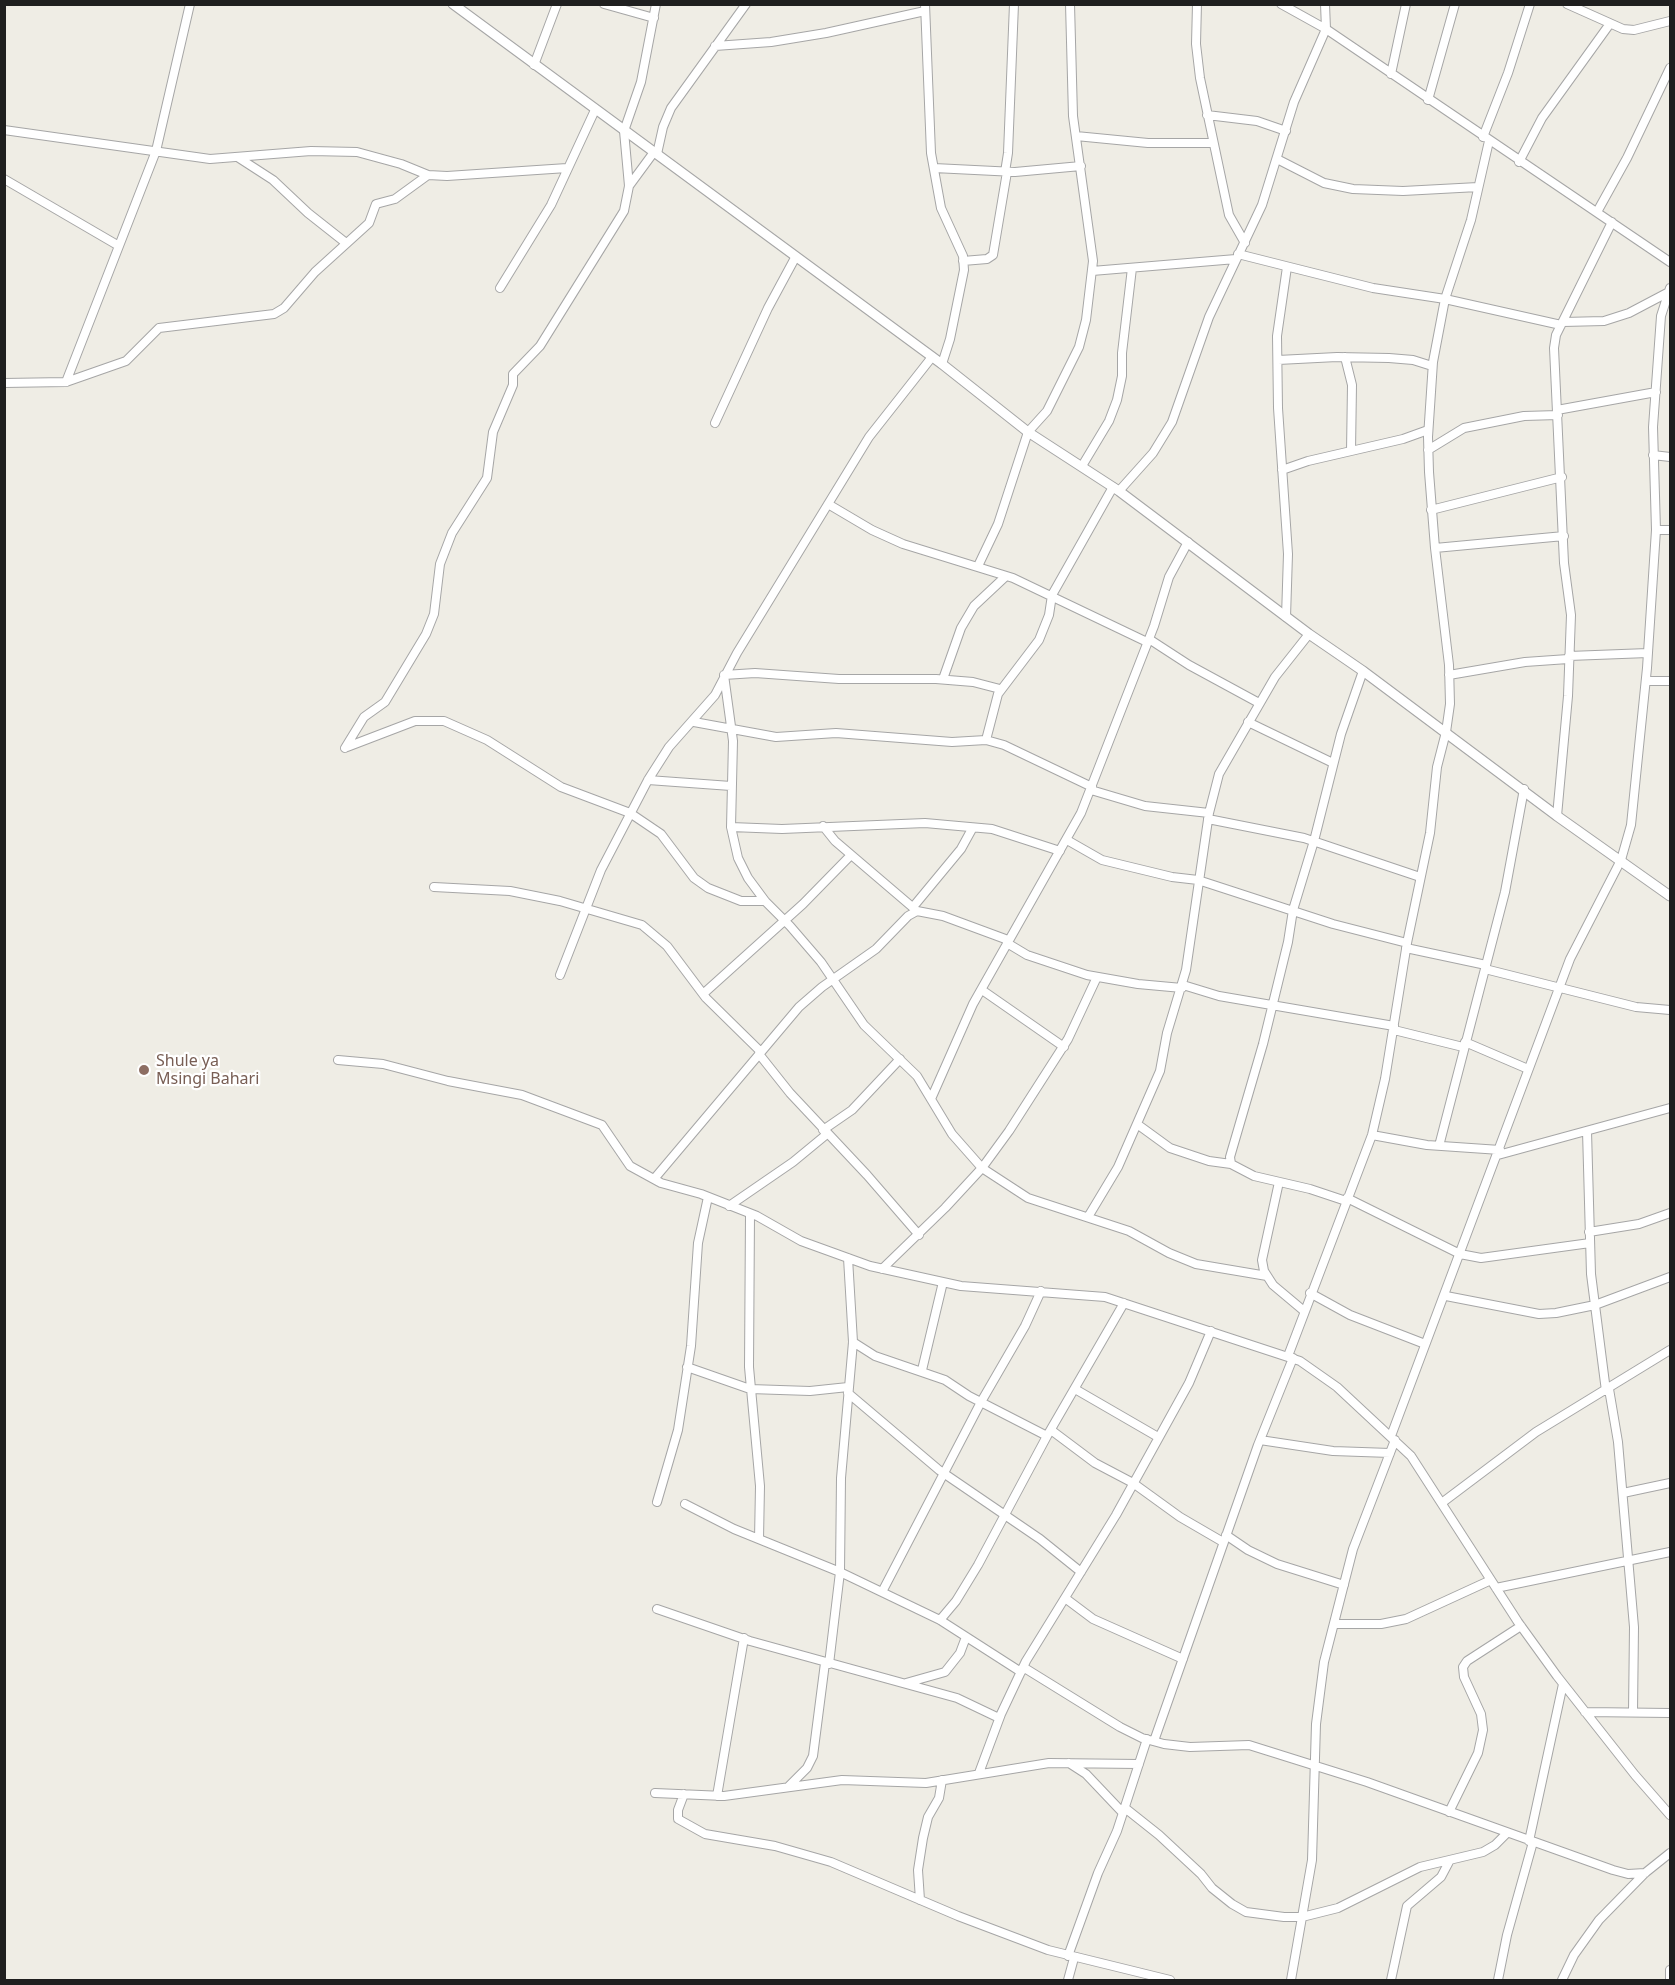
<!DOCTYPE html>
<style>
body{margin:0}
#map{position:relative;width:1675px;height:1985px;overflow:hidden;background:#efede5;font-family:"Noto Sans",sans-serif}
canvas{display:block}
.frame{position:absolute;inset:0;border:6px solid #1f1f1f;pointer-events:none}
</style>
<div id="map">
<canvas width="1675" height="1985"></canvas>
<div class="frame"></div>
</div>
<script>
const c = document.querySelector('canvas').getContext('2d');
c.lineJoin = 'round';
const toPath = rows => new Path2D(rows.map(r => 'M' + r).join(''));
function stroke(path, color, width, dash) { c.strokeStyle = color; c.lineWidth = width; c.lineCap = dash ? 'butt' : 'round'; c.setLineDash(dash || []); c.stroke(path); }
function write(font, color, halo, rows, align = 'center') {
  c.font = font + ' "Noto Sans",sans-serif'; c.lineWidth = 4.5; c.setLineDash([]); c.textBaseline = 'middle'; c.strokeStyle = halo; c.fillStyle = color; for (const [text, x, y, turn = 0] of rows) {
    c.save(); c.translate(x, y); c.rotate((+turn || 0) * Math.PI / 180); c.textAlign = isNaN(turn) ? turn : align; if (halo) c.strokeText(text, 0, 0); c.fillText(text, 0, 0); c.restore();
  }
}
const minor = toPath([
 [604,4,654,18],
 [925,4,931,153,941,208,963,256,964,270,950,339,942,364],
 [1197,4,1196,44,1200,78,1229,215,1245,243],
 [1281,4,1326,29,1670,262],
 [1567,4,1623,29,1634,30,1670,21],
 [715,46,771,42,826,33,925,11],
 [534,65,557,4],
 [1391,74,1406,4],
 [1428,100,1455,4],
 [1207,115,1257,121,1286,131],
 [4,130,210,159,311,151,357,152,401,164,428,175,447,176,567,168],
 [1076,136,1148,143,1213,143],
 [1483,137,1508,73,1530,4],
 [657,154,663,127,671,108,746,4],
 [239,158,273,180,308,213,346,243],
 [1277,159,1324,183,1353,189,1403,191,1478,187],
 [1519,162,1542,118,1609,25],
 [934,168,1015,172,1081,166],
 [1005,172,1008,153,1014,4],
 [4,179,119,246],
 [629,186,654,152],
 [1597,212,1627,158,1670,68],
 [1238,254,1373,288,1445,299,1561,325],
 [963,261,987,259,993,255,1007,172],
 [1092,271,1236,259],
 [500,288,551,205,595,110],
 [1563,322,1604,321,1629,313,1667,293],
 [1345,357,1352,385,1351,451],
 [1278,360,1337,357,1389,358,1413,360,1432,366],
 [66,382,156,151,190,4],
 [4,383,66,382,126,361,159,328,274,314,284,308,315,272,369,223,376,204,395,199,428,175],
 [1557,410,1656,392],
 [715,423,768,308,795,258],
 [1428,450,1464,428,1524,416,1558,415],
 [1653,455,1670,457],
 [1082,466,1109,421,1117,400,1122,376,1122,353,1132,268],
 [1282,470,1308,461,1403,439,1428,430],
 [1119,491,1153,453,1172,422,1209,317,1262,205,1294,102,1326,29,1325,4],
 [828,504,872,530,903,544,1013,578,1147,642],
 [1431,510,1562,477],
 [1656,530,1670,530],
 [1435,548,1564,536],
 [978,566,998,524,1028,432,1047,411,1079,347,1086,320,1093,261,1073,116,1070,4],
 [1286,617,1288,554,1278,408,1277,336,1287,267],
 [1149,639,1189,665,1259,703],
 [1569,656,1648,653],
 [1449,675,1525,662,1568,659],
 [943,679,961,628,974,606,1006,576],
 [1646,681,1670,681],
 [1000,689,973,682,936,679,839,679,755,673,724,675,733,741,731,827,738,858,748,878,765,901,790,926,821,962,864,1025,917,1076,952,1134,982,1168,1028,1198,1129,1231,1169,1253,1196,1264,1267,1276],
 [694,722,776,737,836,733,952,742,986,740,1004,745,1092,787],
 [1248,722,1333,763],
 [986,740,998,694,1039,640,1049,615,1052,595,1113,487],
 [347,747,415,721,444,721,487,740,561,787,630,813,661,834,694,878,708,888,741,901,765,901],
 [345,748,364,717,385,702,426,634,434,614,440,564,452,533,487,478,493,432,513,385,513,374,540,346,624,211,629,186,624,131,641,82,656,4],
 [648,780,731,786],
 [1091,790,1145,806,1209,813],
 [1557,816,1568,696,1571,615,1564,563,1554,348,1556,335,1612,222],
 [1208,819,1304,838,1420,877],
 [823,826,835,841,917,911],
 [731,827,782,829,925,823,992,829,1060,851],
 [1067,840,1102,860,1172,877,1198,880,1333,924,1407,943],
 [434,887,510,891,560,901,642,925,667,946,706,998,761,1052],
 [913,907,961,849,972,829],
 [1007,943,1027,955,1087,975,1138,984,1182,988],
 [1406,948,1486,965],
 [1485,969,1636,1007,1670,1010],
 [560,975,601,870,648,780,669,747,715,695,737,653,869,437,932,357],
 [1183,985,1219,996,1394,1026],
 [982,990,1064,1047],
 [703,994,803,904,851,855],
 [1394,1030,1463,1047],
 [1465,1042,1528,1069],
 [759,1054,790,1093,867,1175,919,1235],
 [338,1060,383,1064,448,1081,522,1095,602,1125,630,1166,661,1183,701,1194,757,1216,801,1241,870,1266,961,1286,1105,1297,1300,1361,1337,1387,1411,1456,1518,1622,1557,1676,1635,1775,1670,1815],
 [931,1099,973,1004,1081,813,1154,626,1169,577,1188,542],
 [1137,1124,1170,1148,1209,1161,1231,1164],
 [823,1130,852,1110,900,1059],
 [1587,1131,1591,1274,1606,1391],
 [1372,1135,1427,1145,1500,1150],
 [1439,1146,1505,892,1524,789],
 [1498,1155,1670,1108],
 [654,1179,799,1007,822,987,876,949,908,916,917,911,943,916,1008,940],
 [1279,1182,1262,1260,1264,1271,1273,1285,1304,1311],
 [1347,1198,1460,1254,1481,1258,1590,1243],
 [1346,1201,1310,1189,1254,1176,1231,1164,1230,1157,1263,1044,1288,942,1293,910,1314,841,1341,734,1363,671],
 [729,1206,793,1162,827,1134],
 [750,1214,749,1367,760,1486,759,1539],
 [1088,1217,1118,1167,1160,1071,1167,1033,1186,970,1209,813,1219,774,1275,677,1309,634],
 [1589,1232,1639,1224,1670,1213],
 [882,1269,945,1208,982,1168,1009,1131,1068,1039,1097,977],
 [1310,1293,1350,1315,1425,1344],
 [1446,1296,1539,1314,1556,1313,1595,1305,1670,1277],
 [853,1342,875,1356,945,1380,969,1396,1047,1436],
 [1288,1356,1372,1135,1385,1079,1407,943,1430,833,1437,767,1446,732,1450,704,1449,665,1435,548,1429,472,1428,437,1433,362,1445,299,1471,220,1489,141],
 [687,1367,750,1389,810,1391,848,1387],
 [922,1370,943,1282],
 [1075,1389,1158,1437],
 [1609,1389,1618,1442,1634,1627,1633,1712],
 [848,1393,939,1470,1040,1539,1081,1572],
 [1051,1430,1095,1463,1133,1483,1180,1517,1223,1542],
 [1391,1436,1570,959,1621,860,1631,825,1647,668,1656,530,1653,427,1661,316,1670,288],
 [1260,1440,1333,1451,1390,1453],
 [1623,1493,1670,1483],
 [657,1502,678,1430,691,1346,698,1243,708,1197],
 [1443,1502,1536,1432,1670,1350],
 [685,1504,734,1529,840,1572,940,1620,1021,1672],
 [1226,1535,1248,1550,1277,1564,1344,1585],
 [1496,1588,1670,1552],
 [882,1592,981,1402,1025,1326,1041,1291],
 [1065,1598,1093,1619,1183,1659],
 [657,1609,750,1641,957,1698,999,1718],
 [940,1620,956,1601,978,1565,1047,1436,1124,1303],
 [1334,1624,1381,1624,1406,1619,1491,1580],
 [829,1664,840,1572,841,1478,853,1342,848,1258],
 [1023,1667,1120,1727,1142,1738,1164,1744,1190,1747,1249,1745,1367,1782,1613,1870,1628,1874,1645,1873],
 [906,1683,945,1672,960,1653,966,1637],
 [1585,1712,1670,1713],
 [1154,1741,1258,1445,1293,1358],
 [1069,1763,1086,1774,1123,1813],
 [979,1773,1001,1714,1026,1661,1116,1515,1189,1383,1211,1331],
 [789,1786,807,1768,813,1756,825,1663],
 [655,1793,724,1796,842,1780,926,1783,1049,1763,1139,1764],
 [684,1794,678,1810,678,1819,705,1834,775,1846,831,1862,958,1916,1048,1950,1170,1980],
 [717,1796,744,1638],
 [1125,1808,1159,1835,1201,1874,1212,1888,1232,1904,1246,1912,1284,1917,1302,1917,1338,1908,1420,1867,1483,1852,1495,1845,1507,1833],
 [1449,1812,1478,1753,1483,1730,1481,1714,1464,1677,1463,1667,1467,1661,1521,1626],
 [1529,1841,1563,1684],
 [920,1900,918,1870,923,1838,928,1817,939,1798,942,1780],
 [1068,1956,1098,1873,1117,1831,1147,1739],
 [1068,1980,1074,1958],
 [1291,1980,1312,1860,1316,1724,1324,1662,1353,1549,1395,1440],
 [1391,1980,1407,1906,1441,1877,1450,1860],
 [1498,1980,1507,1935,1533,1842],
 [1562,1980,1574,1955,1599,1920,1645,1873,1670,1853],
 [1670,1980,1670,1970]
]);
const tertiary = toPath([
 [453,4,942,364,1028,432,1119,491,1309,634,1363,671,1557,816,1670,896]
]);
stroke(minor, '#a6a6a6', 10);
stroke(tertiary, '#a6a6a6', 11);
stroke(minor, '#fff', 8);
stroke(tertiary, '#fff', 9);
for (const [x, y, r, color] of [
 [144,1070,6,"#8d6e63"]
]) { const dot = new Path2D(); dot.arc(x, y, r, 0, 2 * Math.PI); c.fillStyle = color; c.fill(dot); stroke(dot, '#fff', 2); }
write('16px', '#785e54', '#fff', [
 ["Shule ya",156,1061],
 ["Msingi Bahari",156,1079]
], 'left');
</script>
